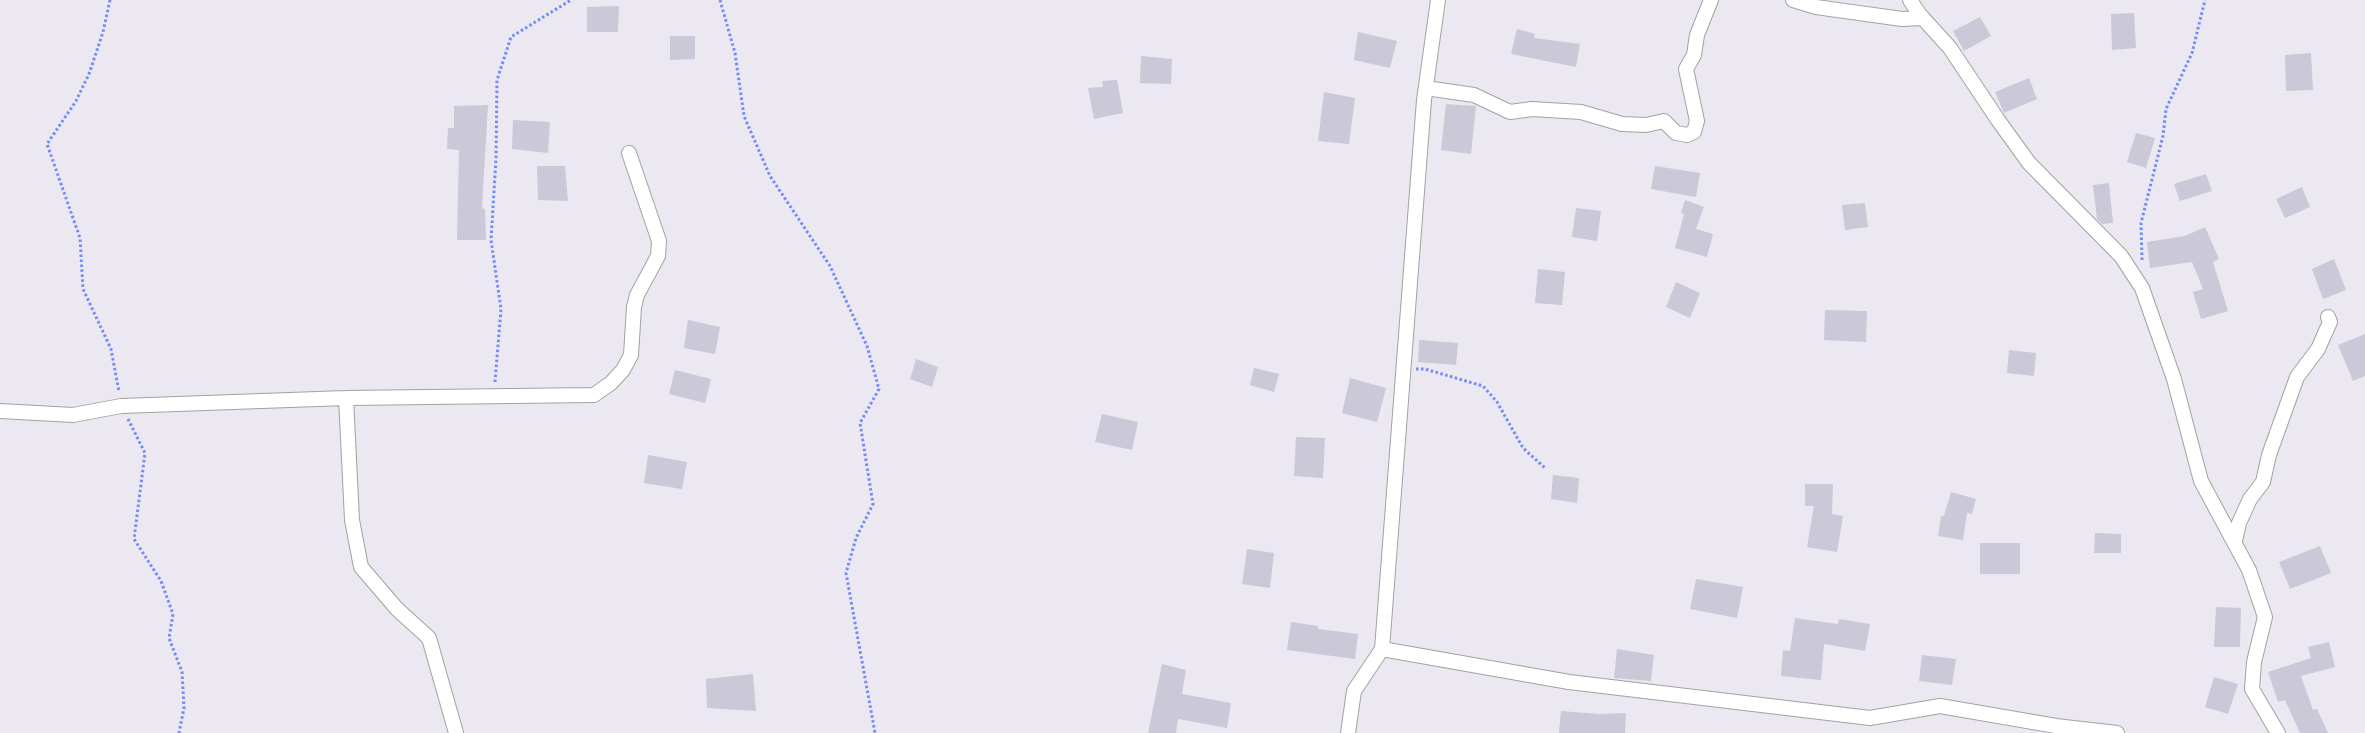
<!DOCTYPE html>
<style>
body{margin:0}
canvas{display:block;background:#ebe8f1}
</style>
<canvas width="2365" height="733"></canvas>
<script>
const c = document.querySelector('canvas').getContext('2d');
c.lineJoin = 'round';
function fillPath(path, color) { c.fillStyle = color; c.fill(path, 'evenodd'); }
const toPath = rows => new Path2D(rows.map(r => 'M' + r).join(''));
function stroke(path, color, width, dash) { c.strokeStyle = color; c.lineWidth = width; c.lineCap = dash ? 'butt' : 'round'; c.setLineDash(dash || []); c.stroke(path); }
fillPath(toPath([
 [619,6,618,32,587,32,587,7],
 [2134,13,2136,48,2112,50,2111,14],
 [1980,17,1991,36,1964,51,1953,31],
 [1517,29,1535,34,1534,38,1580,44,1576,67,1511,54],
 [1358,32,1397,41,1390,68,1354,60],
 [670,36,695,36,695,59,670,60],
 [2311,53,2313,90,2286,91,2285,55],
 [1141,56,1172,59,1171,84,1140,83],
 [2029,78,2037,99,2004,113,1995,92],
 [1117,80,1123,113,1094,119,1088,88,1103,87,1102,81],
 [1324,92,1355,98,1349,144,1318,141],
 [1446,104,1476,106,1471,154,1441,150],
 [488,105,482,208,485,209,486,240,457,240,459,150,447,149,448,128,454,128,454,106],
 [513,120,550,122,548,153,512,149],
 [2136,133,2155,138,2146,168,2127,162],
 [537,166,565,166,568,201,538,200],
 [1655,166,1700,173,1696,197,1651,189],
 [2206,174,2212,191,2180,201,2174,184],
 [2109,183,2113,223,2102,224,2097,219,2093,185],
 [2302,187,2310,207,2285,218,2276,199],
 [1685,200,1704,207,1696,229,1713,234,1707,257,1675,248,1684,214,1681,213],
 [1865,203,1868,227,1845,230,1842,205],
 [1576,208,1601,211,1597,241,1572,237],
 [2205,227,2219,259,2213,262,2228,311,2201,319,2193,292,2203,289,2192,262,2150,268,2147,242,2185,236],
 [2334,259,2346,290,2323,299,2312,269],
 [1538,269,1565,272,1562,305,1535,303],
 [1676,282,1700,293,1690,318,1666,307],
 [1825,310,1867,311,1866,342,1824,340],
 [688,320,720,327,715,354,684,348],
 [2365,334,2365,376,2353,381,2338,345],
 [1419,340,1458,343,1456,365,1418,362],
 [2009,350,2036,353,2034,376,2007,373],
 [916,359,938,367,932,387,910,379],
 [1254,368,1279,374,1274,392,1250,385],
 [675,370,711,379,705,403,669,394],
 [1350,378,1386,388,1377,422,1342,413],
 [1102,414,1138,422,1132,450,1095,442],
 [1296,437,1325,438,1323,478,1294,476],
 [648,455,687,462,682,489,644,483],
 [1553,475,1579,478,1577,503,1551,499],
 [1805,484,1833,484,1832,514,1843,516,1837,552,1807,547,1814,506,1805,506],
 [1951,492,1976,499,1972,514,1967,513,1963,540,1938,536,1941,516,1944,516],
 [2095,533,2121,534,2121,553,2094,553],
 [1980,543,2020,543,2020,574,1980,574],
 [2320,546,2331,573,2290,589,2279,562],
 [1247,549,1274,553,1270,588,1242,584],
 [1696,579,1743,587,1737,618,1690,609],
 [2216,607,2241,608,2240,647,2214,647],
 [1795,618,1838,624,1839,619,1870,624,1865,651,1824,644,1821,680,1781,676,1783,650,1790,651],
 [1291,622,1318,626,1318,629,1358,634,1355,659,1287,650],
 [2329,642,2335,667,2301,676,2313,710,2317,709,2328,733,2300,733,2285,700,2278,702,2268,672,2311,658,2308,647],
 [1617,649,1654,655,1651,681,1614,678],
 [1922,655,1956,659,1952,685,1919,681],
 [1162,664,1186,670,1182,694,1231,703,1227,728,1178,719,1176,733,1148,733],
 [753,674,756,711,707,708,706,679],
 [2214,677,2238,684,2228,714,2205,707],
 [1561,711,1599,714,1626,713,1625,733,1559,733]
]), '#cbc8d8');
const minor = toPath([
 [1793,0,1816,7,1902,19,1923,18],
 [1910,0,1920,15,1950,48,1998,120,2029,163,2121,256,2142,288,2174,379,2201,481,2249,570,2265,617,2254,662,2252,689,2278,733],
 [1426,88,1474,95,1510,112,1532,109,1581,112,1622,124,1646,125,1664,121,1676,133,1687,135,1694,132,1697,121,1686,69,1694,55,1697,35,1711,0],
 [346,398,352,520,361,567,397,609,429,638,456,733],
 [0,411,73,415,121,406,346,398,594,395,611,383,623,370,631,355,634,307,637,295,658,256,659,241,629,153],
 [2235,541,2239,523,2250,499,2263,482,2269,455,2297,377,2318,349,2330,322,2328,317],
 [1382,649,1569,682,1753,704,1870,718,1940,706,2056,726,2117,733],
 [1348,733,1354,691,1382,649,1424,100,1438,0]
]);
stroke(minor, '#a2a2a2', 16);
stroke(toPath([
 [110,0,103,32,89,74,76,101,47,144,80,238,83,289,111,349,119,392],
 [720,0,735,53,744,116,770,176,830,266,867,346,879,389,860,423,873,504,856,538,846,573,875,733],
 [2142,260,2141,223,2163,136,2166,109,2192,53,2205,0],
 [1416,369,1425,369,1483,386,1497,402,1523,448,1545,468],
 [495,382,501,309,491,240,496,159,497,80,511,37,571,0],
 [128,419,145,453,134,539,161,581,173,614,169,638,182,672,184,708,179,733]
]), '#738af7', 3, [2.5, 2.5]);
stroke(minor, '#fff', 14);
</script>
